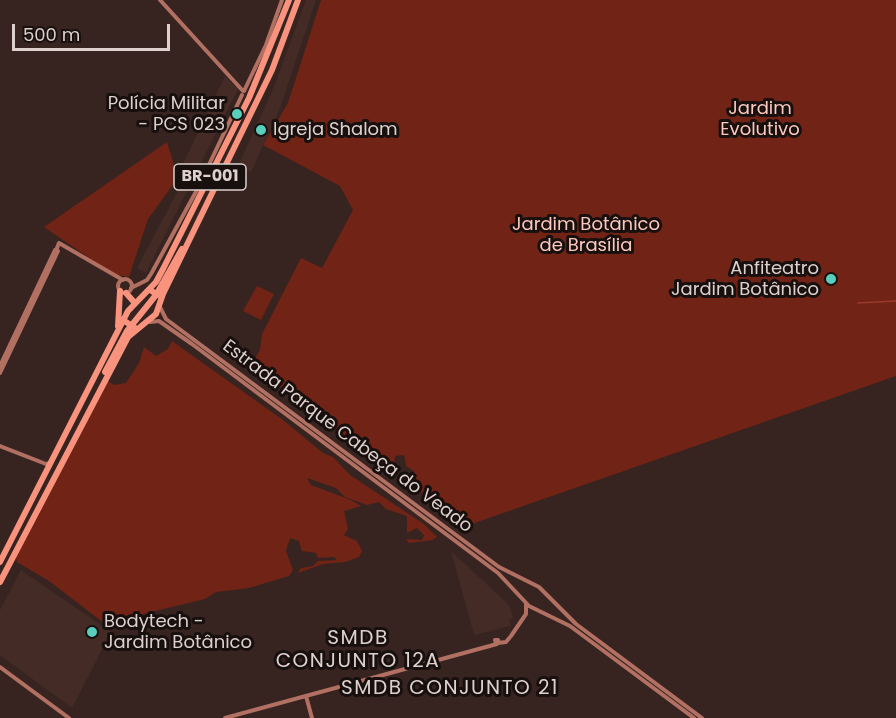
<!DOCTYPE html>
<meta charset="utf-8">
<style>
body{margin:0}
#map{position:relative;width:896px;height:718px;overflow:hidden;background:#372420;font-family:Poppins,sans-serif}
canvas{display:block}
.scale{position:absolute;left:12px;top:24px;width:158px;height:27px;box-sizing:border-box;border:3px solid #ddd0cd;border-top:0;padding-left:8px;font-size:18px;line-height:21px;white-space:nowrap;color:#ddd0cd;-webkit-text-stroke:4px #18100e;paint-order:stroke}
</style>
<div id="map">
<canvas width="896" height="718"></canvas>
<div class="scale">500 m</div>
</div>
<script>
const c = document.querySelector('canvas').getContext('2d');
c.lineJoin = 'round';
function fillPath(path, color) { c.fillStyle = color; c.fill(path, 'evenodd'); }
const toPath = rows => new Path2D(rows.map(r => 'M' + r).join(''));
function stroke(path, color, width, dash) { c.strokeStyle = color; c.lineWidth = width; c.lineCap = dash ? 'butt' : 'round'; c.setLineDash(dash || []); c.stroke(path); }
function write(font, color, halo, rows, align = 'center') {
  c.font = font + ' Poppins,sans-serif'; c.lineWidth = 6; c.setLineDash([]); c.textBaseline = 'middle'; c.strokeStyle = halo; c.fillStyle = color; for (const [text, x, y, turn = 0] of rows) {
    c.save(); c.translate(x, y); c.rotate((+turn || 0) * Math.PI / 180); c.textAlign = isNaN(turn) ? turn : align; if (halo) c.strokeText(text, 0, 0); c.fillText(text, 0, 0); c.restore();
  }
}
fillPath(toPath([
 [306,0,316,0,279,111,251,172,238,166,274,87],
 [225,76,238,89,146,273,137,268,181,185,179,172],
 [451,551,509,605,513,618,509,620,511,626,474,635],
 [21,570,111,632,72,708,0,655,0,610]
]), '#452b25');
fillPath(toPath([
 [321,0,896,0,896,376,466,526,417,489,414,471,406,466,404,455,395,456,394,473,251,365,260,350,262,334,301,258,322,268,353,210,340,186,263,145,288,103],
 [167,142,178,178,148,219,129,277,113,274,44,227],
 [257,286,274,294,261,320,243,311],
 [172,341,283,420,323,453,333,457,350,475,424,524,437,537,432,540,409,543,406,539,422,540,424,535,417,528,407,533,407,516,386,509,379,502,367,505,345,497,336,488,307,478,311,485,351,500,361,506,344,511,348,529,344,535,357,541,362,551,359,557,345,562,323,564,298,573,301,568,313,566,318,561,337,560,334,557,318,558,316,553,302,551,299,541,290,538,286,551,293,570,289,576,249,588,216,592,205,599,147,613,127,620,113,630,49,581,17,562,16,557,27,536,106,380,114,385,126,383,139,363,144,347,156,356,168,349]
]), '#712315');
stroke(toPath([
 [858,303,896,301]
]), '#983b2b', 1.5);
stroke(toPath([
 [160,0,243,91],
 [244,91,266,45,282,0],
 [57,248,59,243,123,280],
 '118 286a7 7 0 1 1 14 0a7 7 0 1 1-14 0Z',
 [131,288,147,280,151,274,198,188,242,95],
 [160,307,166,319,499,567,539,587,576,624,702,718],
 [150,322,159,321,192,344,498,573,529,606,570,626,694,718],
 [0,366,55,250],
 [0,373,58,251],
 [0,446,46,464,50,463],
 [495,640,498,640,499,643,496,643,495,640],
 [498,643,506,642,511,636,526,614,526,603],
 [0,667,69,718],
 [306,696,312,718],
 [225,718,497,644]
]), '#b17062', 4);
stroke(toPath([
 [126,293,134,302],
 [118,326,120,291],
 [105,372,127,331,156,295,182,249],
 [0,562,128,311,156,282,163,269,249,98,289,0],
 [0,582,128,337,156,314,163,294,272,70,298,0]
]), '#f9937e', 6);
stroke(toPath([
 [150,290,158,295],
 [126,322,134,327]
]), '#f9937e', 6);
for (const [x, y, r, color] of [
 [237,114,6,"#5acebd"],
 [261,130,6,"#5acebd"],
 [831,279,6,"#5acebd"],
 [92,632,6,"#5acebd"]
]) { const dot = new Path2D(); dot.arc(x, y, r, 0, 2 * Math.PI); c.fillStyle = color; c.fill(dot); stroke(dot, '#18100e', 2); }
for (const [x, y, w] of [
 [210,177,72]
]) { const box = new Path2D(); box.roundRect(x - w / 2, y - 13, w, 26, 4.5); c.fillStyle = '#18100e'; c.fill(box); stroke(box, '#ddd0cd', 1.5); }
write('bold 16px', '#ddd0cd', null, [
 ["BR-001",210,177]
]);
write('18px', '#ddd0cd', '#18100e', [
 ["Polícia Militar",225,104],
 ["- PCS 023",225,125],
 ["Igreja Shalom",273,130,"left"],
 ["Anfiteatro",819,269],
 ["Jardim Botânico",819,290],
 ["Bodytech -",104,622,"left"],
 ["Jardim Botânico",104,643,"left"]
], 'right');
write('18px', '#fdc8bd', '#18100e', [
 ["Jardim",760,109],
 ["Evolutivo",760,130],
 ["Jardim Botânico",586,225],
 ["de Brasília",586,246]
]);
write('18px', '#ddd0cd', '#18100e', [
 ["Estrada Parque Cabeça do Veado",347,437,37]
]);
c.letterSpacing = '1.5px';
write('20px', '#ddd0cd', '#18100e', [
 ["SMDB",358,639],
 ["CONJUNTO 12A",358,662],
 ["SMDB CONJUNTO 21",450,689]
]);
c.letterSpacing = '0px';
</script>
